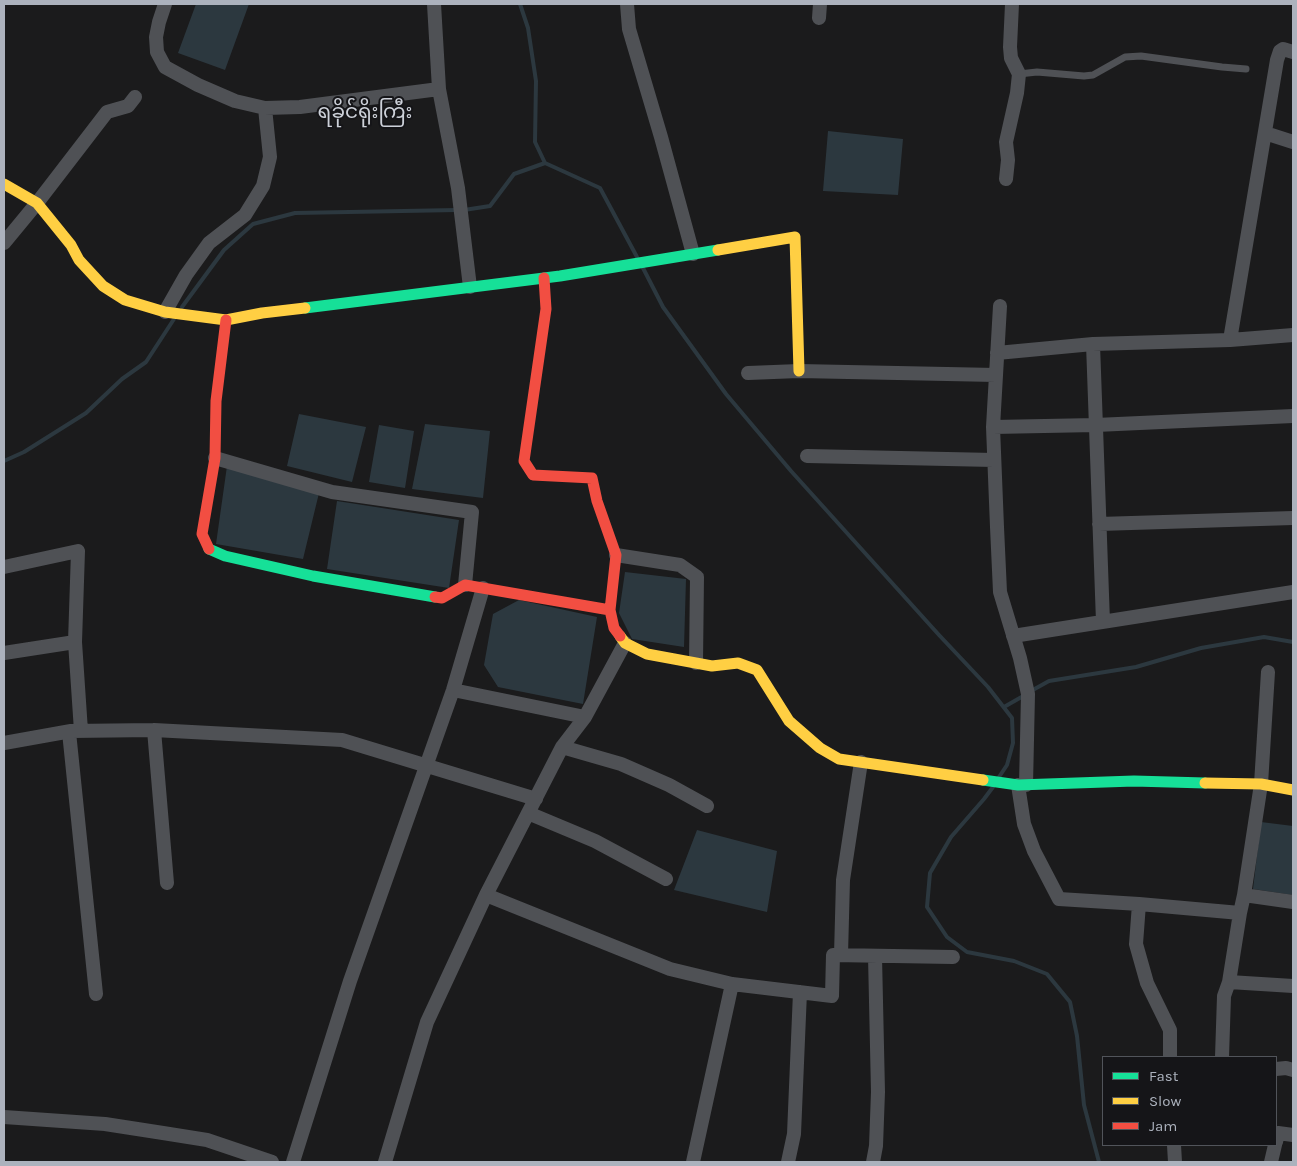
<!DOCTYPE html>
<meta charset="utf-8">
<style>
body{margin:0}
#map{position:relative;width:1297px;height:1166px;overflow:hidden;background:#1b1b1c;font-family:Karla,sans-serif}
canvas{display:block}
.frame{position:absolute;inset:0;border:5px solid #acb2bd;pointer-events:none}
.legend{position:absolute;left:1102px;top:1056px;width:175px;height:90px;box-sizing:border-box;background:#151518;border:1px solid #51545a;margin:0;padding:6px 9px;list-style:none;font-size:15px;color:#acb2bd}
.legend li{display:flex;align-items:center;gap:10px;height:25px}
.legend b{width:25px;border:1px solid #51545a}
</style>
<div id="map">
<canvas width="1297" height="1166"></canvas>
<div class="frame"></div>
<ul class="legend">
<li><b style="height:6px;background:#16e098"></b>Fast</li>
<li><b style="height:6px;background:#ffcf43"></b>Slow</li>
<li><b style="height:6px;background:#f24e42"></b>Jam</li>
</ul>
</div>
<script>
const c = document.querySelector('canvas').getContext('2d');
c.lineJoin = 'round';
function fillPath(path, color) { c.fillStyle = color; c.fill(path, 'evenodd'); }
const toPath = rows => new Path2D(rows.map(r => 'M' + r).join(''));
function stroke(path, color, width, dash) { c.strokeStyle = color; c.lineWidth = width; c.lineCap = dash ? 'butt' : 'round'; c.setLineDash(dash || []); c.stroke(path); }
function write(font, color, halo, rows, align = 'center') {
  c.font = font + ' Karla,"Noto Sans Myanmar",sans-serif'; c.lineWidth = 4; c.setLineDash([]); c.textBaseline = 'middle'; c.strokeStyle = halo; c.fillStyle = color; for (const [text, x, y, turn = 0] of rows) {
    c.save(); c.translate(x, y); c.rotate((+turn || 0) * Math.PI / 180); c.textAlign = isNaN(turn) ? turn : align; if (halo) c.strokeText(text, 0, 0); c.fillText(text, 0, 0); c.restore();
  }
}
fillPath(toPath([
 [196,4,249,4,225,70,178,53],
 [828,131,903,139,898,195,823,191],
 [299,414,366,427,352,482,287,466],
 [425,424,490,431,483,498,412,489],
 [379,425,414,431,405,488,369,482],
 [227,466,319,493,303,559,216,544],
 [337,501,459,520,449,588,327,569],
 [625,572,686,579,684,647,632,639,619,613],
 [519,600,597,617,583,704,498,687,484,665,493,614],
 [1261,822,1293,826,1293,895,1253,889],
 [697,830,777,851,767,912,674,890]
]), '#2c383f');
stroke(toPath([
 [520,4,528,28,536,81,535,142,545,163,600,188,637,257],
 [464,210,490,206,514,174,545,163],
 [643,268,663,307,726,394,791,471,939,635,988,687,1012,718,1013,743,1007,765,999,777],
 [182,307,224,250,253,224,295,213,457,210],
 [4,461,24,452,86,413,122,379,146,362,174,319],
 [1031,691,1049,681,1136,667,1201,648,1264,637,1293,642],
 [1004,707,1025,695],
 [993,787,984,799,951,837,930,873,927,907,947,937,967,952,1014,961,1047,974,1070,1002,1077,1036,1084,1105,1099,1162]
]), '#2c383f', 4);
stroke(toPath([
 [1019,74,1037,72,1084,76,1093,75,1125,57,1141,56,1222,67,1246,69]
]), '#4f5155', 7);
stroke(toPath([
 [165,4,159,22,156,37,157,52,165,67,198,85,235,101,265,108,300,107,439,89],
 [434,4,439,89,458,188,470,287],
 [627,4,629,29,661,137,693,254],
 [819,18,820,4],
 [1265,133,1293,142],
 [1006,179,1008,160,1006,142,1017,93,1019,74,1011,58,1010,47,1012,4],
 [4,243,37,203,107,112,128,106,135,97],
 [1000,306,993,427,997,527,1000,592,1020,658,1028,694,1026,785],
 [165,312,186,275,209,243,245,215,263,186,270,157,265,108],
 [1230,340,1277,60,1280,51,1283,49,1293,52],
 [1093,344,1103,622],
 [997,353,1093,344,1230,340,1293,335],
 [748,373,799,371,996,375],
 [993,427,1096,425,1293,416],
 [807,456,994,460],
 [215,458,332,492,472,512,465,585],
 [1099,524,1293,518],
 [616,555,680,565,697,577,696,663],
 [4,567,78,551,75,642,81,731],
 [1013,636,1293,592],
 [4,653,75,642],
 [453,690,585,717],
 [154,730,167,883],
 [69,732,96,994],
 [4,743,71,731,154,730,342,740,536,799],
 [562,747,621,764,669,785,707,806],
 [1018,785,1024,824,1034,851,1059,899,1139,904,1136,944,1147,983,1170,1030,1170,1057],
 [528,813,595,841,666,879],
 [486,895,670,969,732,984,832,996,833,955,953,957],
 [1244,895,1293,902],
 [1139,904,1240,913,1244,895,1261,784,1268,672],
 [841,955,843,880,861,762],
 [1229,982,1293,986],
 [1222,1057,1224,996,1229,982,1240,913],
 [1276,1069,1286,1068,1293,1070],
 [4,1117,105,1124,163,1133,207,1140,272,1162],
 [1276,1142,1278,1133,1293,1135],
 [1174,1145,1175,1162],
 [293,1162,350,981,453,690,483,588],
 [385,1162,427,1022,486,895,562,747,585,717,625,643],
 [693,1162,732,984],
 [788,1162,794,1134,800,992],
 [873,1162,876,1146,878,1092,875,956],
 [1271,1162,1275,1145]
]), '#4f5155', 14);
stroke(toPath([
 [305,308,560,276,718,250],
 [209,549,225,556,313,576,435,597],
 [983,780,1018,785,1134,781,1205,783]
]), '#16e098', 11);
stroke(toPath([
 [4,184,37,203,71,245,79,260,103,286,125,300,165,312,226,320,262,313,305,308],
 [718,250,795,237,799,371],
 [620,636,625,643,647,654,712,666,738,663,757,670,789,721,820,748,839,759,983,780],
 [1205,783,1261,784,1293,790]
]), '#ffcf43', 11);
stroke(toPath([
 [544,278,546,309,524,461,533,475,592,478,597,501,616,555,610,610,614,628,620,636],
 [209,549,202,534,215,458,216,401,226,320],
 [435,597,442,598,465,585,610,610]
]), '#f24e42', 11);
write('20px', '#cdd1d9', '#151518', [
 ["ရခိုင်ရိုးကြီး",365,112]
]);
</script>
